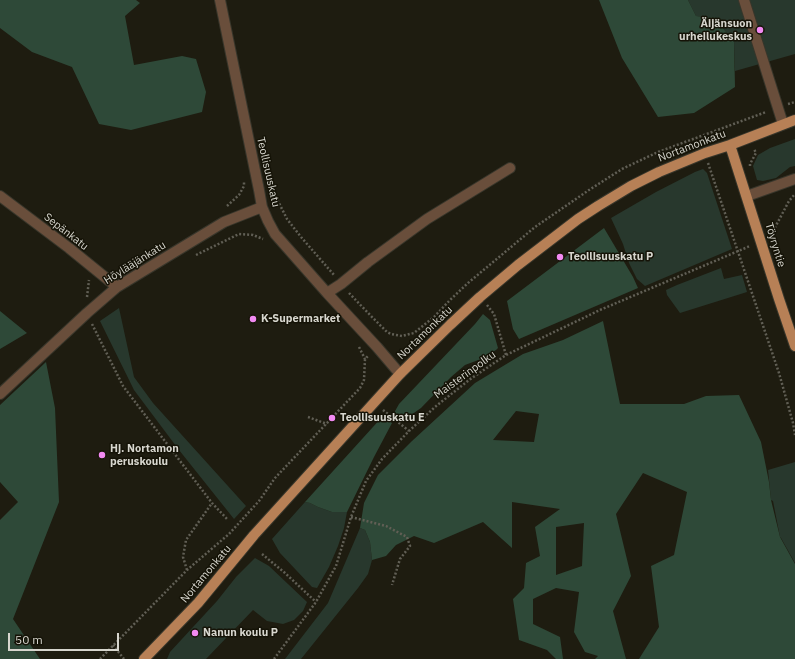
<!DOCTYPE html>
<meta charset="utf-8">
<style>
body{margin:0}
#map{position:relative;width:795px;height:659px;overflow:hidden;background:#1e1c10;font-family:"IBM Plex Sans",sans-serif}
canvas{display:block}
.scale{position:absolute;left:8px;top:633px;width:111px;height:18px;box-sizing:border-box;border:2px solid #d7d6ce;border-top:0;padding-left:5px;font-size:12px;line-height:14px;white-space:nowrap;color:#d7d6ce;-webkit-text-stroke:3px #151307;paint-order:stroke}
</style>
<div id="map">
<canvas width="795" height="659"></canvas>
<div class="scale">50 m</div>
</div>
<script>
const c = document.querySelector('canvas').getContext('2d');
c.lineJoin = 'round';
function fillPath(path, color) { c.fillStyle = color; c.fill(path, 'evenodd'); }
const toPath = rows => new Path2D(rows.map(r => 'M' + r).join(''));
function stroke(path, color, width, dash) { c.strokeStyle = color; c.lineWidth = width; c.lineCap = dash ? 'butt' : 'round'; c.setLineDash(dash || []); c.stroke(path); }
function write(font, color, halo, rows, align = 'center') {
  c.font = font + ' "IBM Plex Sans",sans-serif'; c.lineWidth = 3; c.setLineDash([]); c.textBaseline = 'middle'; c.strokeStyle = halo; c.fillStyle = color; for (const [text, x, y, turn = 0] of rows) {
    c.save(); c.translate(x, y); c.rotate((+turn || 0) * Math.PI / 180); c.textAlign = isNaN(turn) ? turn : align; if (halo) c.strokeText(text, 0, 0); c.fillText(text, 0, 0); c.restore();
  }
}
fillPath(toPath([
 [688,0,795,0,795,54,735,71,734,42,715,18,696,16],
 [795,139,795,166,790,167,776,178,763,181,757,180,753,166,758,155,770,148],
 [703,169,707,173,732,249,645,286,637,279,629,263,623,244,611,218,656,192,695,172],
 [721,268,724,279,742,275,747,292,680,313,667,295,666,290,677,285],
 [119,308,134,377,153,403,246,506,234,519,179,450,134,390,100,321],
 [795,462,795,563,781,538,780,537,773,501,771,500,768,470],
 [305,502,310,503,318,507,332,512,347,512,344,528,338,546,329,567,317,588,312,587,280,553,272,539],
 [360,528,365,530,370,542,372,560,368,574,358,588,301,659,285,659,328,603],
 [255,558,269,566,307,602,303,611,294,620,283,624,267,621,253,610,206,659,167,659,170,652,217,601,236,577]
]), '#28382d');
fillPath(toPath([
 [0,0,136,0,140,3,125,16,134,65,182,56,196,59,206,92,202,112,131,130,99,124,72,67,32,52,0,28],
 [599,0,688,0,696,16,715,18,734,42,735,87,694,113,658,117,622,58],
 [604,228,633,277,638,288,519,339,513,329,507,301],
 [0,311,27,333,0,349],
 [483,314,490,320,498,348,496,350,481,359,465,365,451,377,421,408,408,417,400,418,394,413,399,404,475,324],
 [603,321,620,404,684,404,706,396,739,395,761,442,769,482,771,500,780,537,795,564,795,659,639,659,659,627,651,566,674,555,687,492,643,473,616,514,631,576,613,611,626,659,595,659,598,656,585,652,574,632,579,592,556,588,533,599,533,624,560,637,563,659,556,659,547,650,519,640,513,599,524,588,526,563,540,556,535,527,560,509,512,502,512,548,483,522,434,543,414,536,396,545,386,556,372,560,370,542,365,530,360,528,364,503,378,475,412,441,475,383,523,354,563,340],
 [516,411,539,414,534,442,493,440],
 [584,523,582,566,556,575,556,527],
 [46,362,55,408,59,502,13,619,40,659,0,659,0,520,18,502,0,482,0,405],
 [382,417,392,423,374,457,347,512,332,512,318,507,310,503,305,502]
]), '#2e4938');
const minor = toPath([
 [220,0,259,190,262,207,268,221,275,234,327,293,377,347,400,374],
 [744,0,783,124],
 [0,196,69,248,117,287],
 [747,196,795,179],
 [327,293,341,284,368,262,427,219,510,168],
 [0,394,87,313,117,287,224,222,262,207]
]);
const major = toPath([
 [730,145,779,299,795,346],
 [144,659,198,603,254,535,400,374,450,325,480,297,518,265,578,219,598,206,631,186,659,172,705,153,730,145,795,120]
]);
stroke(minor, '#38362b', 12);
stroke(major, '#38362b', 12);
stroke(toPath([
 [788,104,795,102],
 [708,163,779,373,793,423,795,435],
 [750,166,750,164,756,153,754,149],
 [272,185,274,193,287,219,301,237,334,275],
 [227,206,239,195,244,186,244,182],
 [771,235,789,201,795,194],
 [196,255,239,234,253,235,263,239],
 [349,293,371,316,387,332,391,334,402,336,414,333,434,317,450,300,468,283,535,227,589,190,622,169,658,152,766,112],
 [87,297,89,280],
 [487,305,494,314,506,355],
 [92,324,123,386,212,503,228,520],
 [359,347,365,359],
 [383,410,409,431],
 [308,417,327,424],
 [351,517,386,526,407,537,410,546,400,559,392,585],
 [262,554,285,573,316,602],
 [187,570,183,557,186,540,212,503],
 [113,645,124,659],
 [100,659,187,570,229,534,259,501,275,478,360,388,364,380,365,359,369,355],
 [274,659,316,602,336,566,351,517,366,481,382,459,409,431,435,407,469,380,506,355,600,310,750,246]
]), '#615f55', 2.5, [2, 2]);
stroke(minor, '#694e3b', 10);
stroke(major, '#b78056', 10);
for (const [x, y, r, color] of [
 [760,30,4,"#f28af2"],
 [560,257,4,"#f28af2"],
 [253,319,4,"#f28af2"],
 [332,418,4,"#f28af2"],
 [102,455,4,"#f28af2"],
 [195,633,4,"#f28af2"]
]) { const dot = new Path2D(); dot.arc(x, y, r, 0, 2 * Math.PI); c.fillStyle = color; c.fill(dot); stroke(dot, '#151307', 1.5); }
write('bold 11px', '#d7d6ce', '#151307', [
 ["Äijänsuon",752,24,"right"],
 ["urheilukeskus",752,37,"right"],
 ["Teollisuuskatu P",568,257],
 ["K-Supermarket",261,319],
 ["Teollisuuskatu E",340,418],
 ["Hj. Nortamon",110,449],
 ["peruskoulu",110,462],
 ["Nanun koulu P",203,633]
], 'left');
write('11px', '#d7d6ce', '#151307', [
 ["Nortamonkatu",692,146,-21],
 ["Teollisuuskatu",268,172,77],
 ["Sepänkatu",66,232,38],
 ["Töyryntie",775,245,73],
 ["Höylääjänkatu",135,263,-32],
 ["Nortamonkatu",425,333,-44],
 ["Maisterinpolku",465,375,-36],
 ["Nortamonkatu",206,574,-50]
]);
</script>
